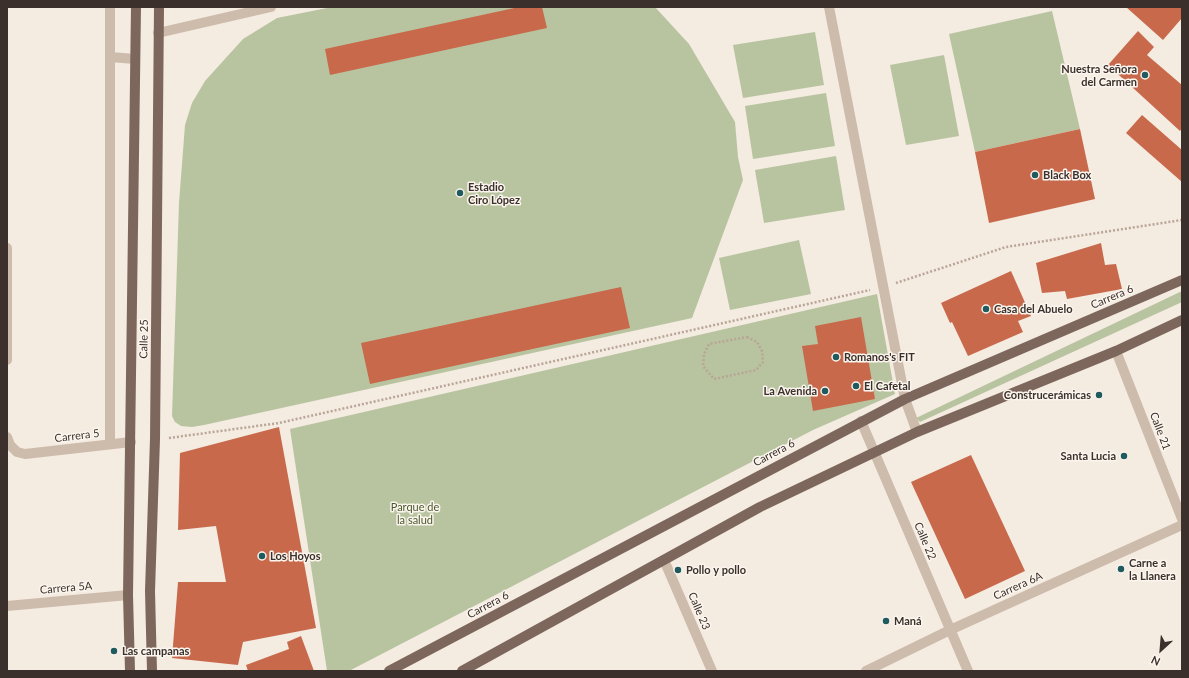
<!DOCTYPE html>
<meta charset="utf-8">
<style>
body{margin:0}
#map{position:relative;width:1189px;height:678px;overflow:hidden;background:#f4ebe1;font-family:Lato,sans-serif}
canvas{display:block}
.frame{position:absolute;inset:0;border:8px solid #3b302b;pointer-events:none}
.north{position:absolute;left:1141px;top:630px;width:40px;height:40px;-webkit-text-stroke:3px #fbf5ee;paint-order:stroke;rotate:206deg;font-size:11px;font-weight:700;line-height:16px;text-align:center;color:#3b302b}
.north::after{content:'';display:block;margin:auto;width:14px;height:18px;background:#3b302b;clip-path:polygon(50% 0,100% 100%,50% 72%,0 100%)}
</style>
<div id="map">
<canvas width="1189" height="678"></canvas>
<div class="frame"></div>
<div class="north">N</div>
</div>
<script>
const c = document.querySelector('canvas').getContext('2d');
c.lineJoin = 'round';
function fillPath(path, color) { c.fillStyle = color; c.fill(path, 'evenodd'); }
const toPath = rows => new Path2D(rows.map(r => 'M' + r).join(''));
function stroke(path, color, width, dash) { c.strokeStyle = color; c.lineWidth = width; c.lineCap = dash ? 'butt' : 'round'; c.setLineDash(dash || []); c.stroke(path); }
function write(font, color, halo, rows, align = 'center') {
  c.font = font + ' Lato,sans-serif'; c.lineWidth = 3; c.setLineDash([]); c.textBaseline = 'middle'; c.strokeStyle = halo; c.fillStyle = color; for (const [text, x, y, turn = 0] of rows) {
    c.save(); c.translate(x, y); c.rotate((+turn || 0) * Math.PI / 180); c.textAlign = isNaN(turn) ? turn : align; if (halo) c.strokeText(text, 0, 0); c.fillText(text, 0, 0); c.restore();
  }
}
fillPath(toPath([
 [332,7,655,7,689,44,735,122,738,157,743,180,692,318,204,425,192,427,181,426,175,422,172,416,179,203,185,125,192,103,205,81,243,39,277,18],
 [1052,11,1080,129,975,152,949,34],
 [815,32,824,85,743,98,733,45],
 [944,55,959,136,906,145,890,65],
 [826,93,835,146,753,159,745,106],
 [836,156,845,210,764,223,755,170],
 [799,240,811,294,730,310,719,258],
 [1182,291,1182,302,920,422,916,418],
 [877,294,895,394,813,430,349,671,327,671,290,429]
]), '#b8c4a0');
fillPath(toPath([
 [519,7,542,7,547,28,330,75,325,49],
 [1126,7,1182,7,1182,18,1163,40],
 [1138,31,1154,47,1147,55,1182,85,1182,128,1180,131,1108,65],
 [1142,115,1182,150,1182,182,1126,133],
 [1080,129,1095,199,989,223,975,152],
 [1101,243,1105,265,1116,264,1122,289,1067,299,1065,291,1042,293,1036,263],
 [1011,271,1031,316,1018,321,1023,332,968,356,952,322,950,323,941,303],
 [621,287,630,328,370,384,361,343],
 [861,317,875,399,813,411,802,346,818,344,815,326],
 [279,427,316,628,243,642,238,665,172,658,178,582,226,582,216,526,178,530,180,453],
 [971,455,1025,571,965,599,911,482],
 [301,636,314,671,248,671,246,665,289,649,287,642]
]), '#c8694b');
stroke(toPath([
 [896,283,1006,247,1182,220],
 [747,337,757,342,762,351,763,362,756,370,714,379,703,366,704,354,709,344,747,337],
 [169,438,279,423,870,290]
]), '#b9a596', 2.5, [2, 2]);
stroke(toPath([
 [110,7,110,444],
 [829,7,905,399,917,432],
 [158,33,271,7],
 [110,57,135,59],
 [7,248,7,360],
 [1116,351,1182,519],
 [861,421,968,671],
 [7,437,10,445,17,452,25,454,131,442],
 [664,560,712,671],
 [7,606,128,595],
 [866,671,950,630,1182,525]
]), '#cdbbac', 10);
stroke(toPath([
 [130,671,128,595,136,7],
 [152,671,150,591,155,439,159,7],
 [389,671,905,399,1182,280],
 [462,671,760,507,917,432,1116,351,1182,320]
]), '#7d675c', 10);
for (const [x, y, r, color] of [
 [1145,75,4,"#1f5a5e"],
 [1035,175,4,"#1f5a5e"],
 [460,193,4,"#1f5a5e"],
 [986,309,4,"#1f5a5e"],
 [836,357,4,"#1f5a5e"],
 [856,386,4,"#1f5a5e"],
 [825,391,4,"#1f5a5e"],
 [1099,395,4,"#1f5a5e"],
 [1124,456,4,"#1f5a5e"],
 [262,556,4,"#1f5a5e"],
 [1121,569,4,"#1f5a5e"],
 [678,570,4,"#1f5a5e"],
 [886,621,4,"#1f5a5e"],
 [114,651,4,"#1f5a5e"]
]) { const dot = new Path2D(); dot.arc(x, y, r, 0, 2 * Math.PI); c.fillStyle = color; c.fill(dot); stroke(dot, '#fbf5ee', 1.5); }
write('bold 11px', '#3b302b', '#fbf5ee', [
 ["Nuestra Señora",1137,69,"right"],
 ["del Carmen",1137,82,"right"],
 ["Black Box",1043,175],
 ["Estadio",468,187],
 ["Ciro López",468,200],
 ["Casa del Abuelo",994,309],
 ["Romanos's FIT",844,357],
 ["El Cafetal",864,386],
 ["La Avenida",817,391,"right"],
 ["Construcerámicas",1091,395,"right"],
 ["Santa Lucia",1116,456,"right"],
 ["Los Hoyos",270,556],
 ["Carne a",1129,563],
 ["la Llanera",1129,576],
 ["Pollo y pollo",686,570],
 ["Maná",894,621],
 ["Las campanas",122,651]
], 'left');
write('11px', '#3b302b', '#fbf5ee', [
 ["Carrera 6",1112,297,-23],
 ["Calle 25",144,339,-89],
 ["Calle 21",1160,431,69],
 ["Carrera 5",77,436,-7],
 ["Carrera 6",774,453,-28],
 ["Calle 22",925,541,67],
 ["Carrera 6A",1018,586,-24],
 ["Carrera 5A",66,588,-5],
 ["Carrera 6",488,605,-28],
 ["Calle 23",699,611,67]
]);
write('11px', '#4a5a2e', '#fbf5ee', [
 ["Parque de",415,507],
 ["la salud",415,520]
]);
</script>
